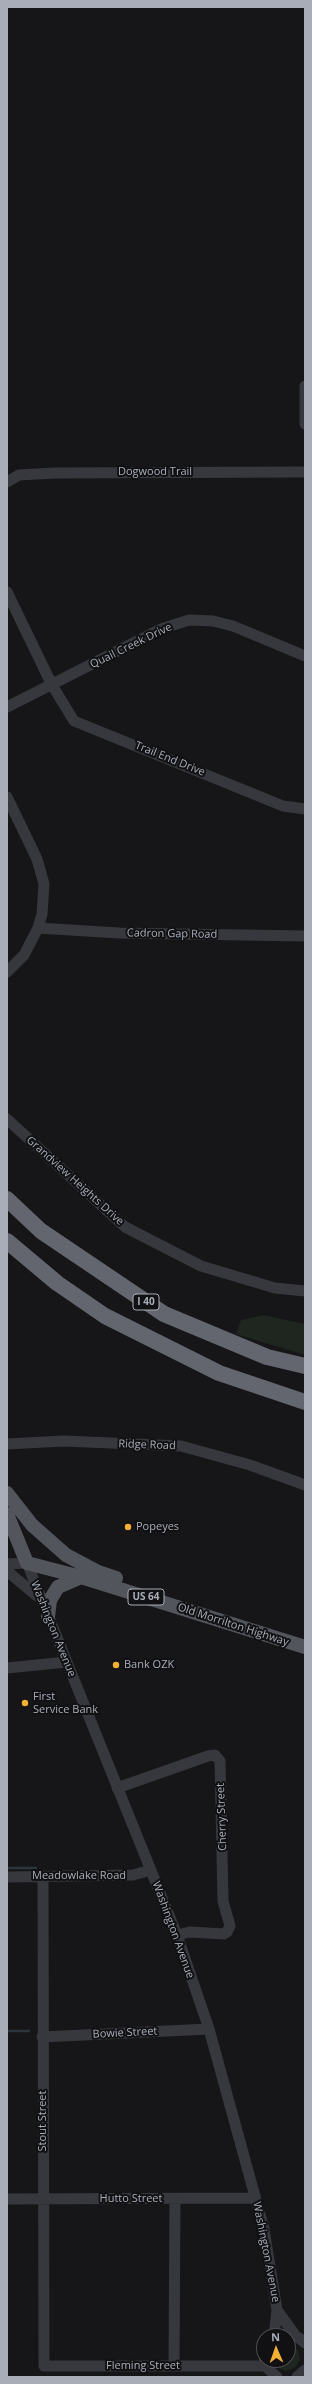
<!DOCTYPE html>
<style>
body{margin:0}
#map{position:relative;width:312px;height:2384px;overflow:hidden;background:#161618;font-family:"Open Sans",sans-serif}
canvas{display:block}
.frame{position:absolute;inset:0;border:8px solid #a8adb8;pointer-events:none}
.north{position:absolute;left:256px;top:2328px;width:40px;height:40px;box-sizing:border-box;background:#111113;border:1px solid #4d4f55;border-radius:50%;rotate:358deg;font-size:11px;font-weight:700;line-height:16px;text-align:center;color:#a8adb8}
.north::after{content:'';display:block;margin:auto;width:14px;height:18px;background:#f2b134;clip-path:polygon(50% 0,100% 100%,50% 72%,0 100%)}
</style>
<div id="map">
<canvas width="312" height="2384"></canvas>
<div class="frame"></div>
<div class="north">N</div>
</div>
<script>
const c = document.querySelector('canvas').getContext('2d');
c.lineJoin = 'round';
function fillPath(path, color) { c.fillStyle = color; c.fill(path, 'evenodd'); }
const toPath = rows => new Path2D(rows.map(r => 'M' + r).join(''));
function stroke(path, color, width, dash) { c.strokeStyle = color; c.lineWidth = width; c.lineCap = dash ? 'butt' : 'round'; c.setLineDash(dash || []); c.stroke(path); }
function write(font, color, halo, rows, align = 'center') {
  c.font = font + ' "Open Sans",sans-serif'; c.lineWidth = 4; c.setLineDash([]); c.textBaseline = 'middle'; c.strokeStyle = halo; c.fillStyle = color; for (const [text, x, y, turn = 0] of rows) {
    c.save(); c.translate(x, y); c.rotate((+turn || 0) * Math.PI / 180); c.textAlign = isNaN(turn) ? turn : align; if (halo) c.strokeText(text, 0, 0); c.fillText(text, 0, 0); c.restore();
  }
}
fillPath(toPath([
 [263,1315,305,1324,305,1355,236,1334,241,1320],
 [288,2344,298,2350,300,2359,296,2367,287,2371,278,2368,273,2360,288,2360]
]), '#1e261f');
stroke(toPath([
 [7,1868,36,1868],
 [7,2031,29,2031]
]), '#2c353c', 2.5);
stroke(toPath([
 [305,386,305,424],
 [7,482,19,475,55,473,305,472],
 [7,592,52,685,74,721,283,806,305,809],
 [7,707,161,629,189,620,213,621,233,626,305,656],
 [7,797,37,859,44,884,42,914,38,928,24,955,7,972],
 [38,928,119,933,305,936],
 [7,1119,125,1227,201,1266,275,1288,305,1291],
 [7,1444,64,1441,181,1446,250,1465,305,1485],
 [7,1564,27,1563,177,1935,209,2029,264,2229,277,2310,274,2336],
 [7,1571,37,1596],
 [7,1668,67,1662],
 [117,1788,208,1756,215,1755,220,1761,223,1901,230,1926,227,1932,224,1934,190,1932,177,1935],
 [43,1876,44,2366,265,2366],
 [7,1877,133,1875,151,1870],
 [42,2037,209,2029],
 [7,2199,255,2198],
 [277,2310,295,2335],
 [278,2336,290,2334,299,2338,305,2343],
 [264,2354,265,2366,277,2377],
 [174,2366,175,2199],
 [297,2377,305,2370]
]), '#37383d', 11);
stroke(toPath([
 [7,1493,32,1525,66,1555,98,1572,116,1578],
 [7,1514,27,1563,81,1577,305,1647],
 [48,1617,50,1600,58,1587,81,1577]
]), '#53555c', 14);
stroke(toPath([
 [7,1199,41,1231,164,1314,267,1357,305,1366],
 [7,1241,57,1283,105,1316,219,1373,305,1402]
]), '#63666e', 16);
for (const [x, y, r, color] of [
 [128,1527,4,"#f2b134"],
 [116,1665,4,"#f2b134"],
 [25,1703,4,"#f2b134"]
]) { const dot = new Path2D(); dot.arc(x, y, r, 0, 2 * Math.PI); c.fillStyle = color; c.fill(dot); stroke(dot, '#111113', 1.5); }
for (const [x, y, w] of [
 [146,1302,26],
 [146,1597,36]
]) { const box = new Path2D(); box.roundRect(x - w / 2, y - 8, w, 16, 3); c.fillStyle = '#111113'; c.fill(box); stroke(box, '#a8adb8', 1); }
write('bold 10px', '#a8adb8', null, [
 ["I 40",146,1302],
 ["US 64",146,1597]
]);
write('11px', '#a8adb8', '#111113', [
 ["Dogwood Trail",155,472],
 ["Quail Creek Drive",131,646,-26],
 ["Trail End Drive",170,759,22],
 ["Cadron Gap Road",172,934,1],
 ["Grandview Heights Drive",75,1181,42],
 ["Ridge Road",147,1445,2],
 ["Old Morrilton Highway",233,1625,18],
 ["Washington Avenue",53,1629,68],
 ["Cherry Street",222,1817,-92],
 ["Meadowlake Road",79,1876],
 ["Washington Avenue",173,1930,70],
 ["Bowie Street",125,2033,-3],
 ["Stout Street",43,2121,-90],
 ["Hutto Street",131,2199],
 ["Washington Avenue",266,2252,79],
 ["Fleming Street",143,2366]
]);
write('11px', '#a8adb8', '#111113', [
 ["Popeyes",136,1527],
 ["Bank OZK",124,1665],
 ["First",33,1697],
 ["Service Bank",33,1710]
], 'left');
</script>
